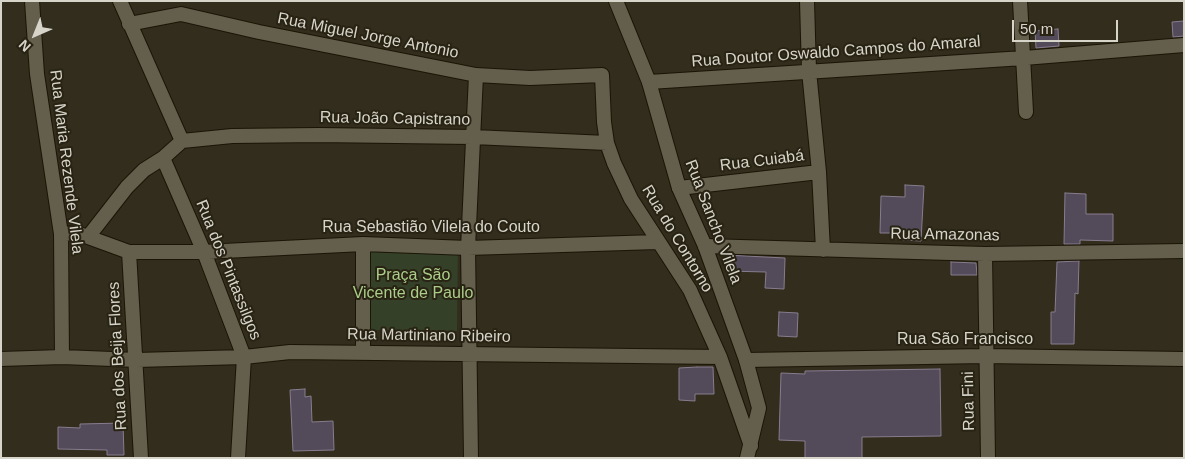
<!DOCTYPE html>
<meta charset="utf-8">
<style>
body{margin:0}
#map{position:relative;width:1185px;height:459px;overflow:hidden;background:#322d1d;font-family:Arial,sans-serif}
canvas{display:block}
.frame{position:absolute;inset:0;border:2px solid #d7d4ca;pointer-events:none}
.north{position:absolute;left:10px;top:10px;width:50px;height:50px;-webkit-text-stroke:4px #282313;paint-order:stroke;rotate:224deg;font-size:14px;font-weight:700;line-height:20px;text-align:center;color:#d7d4ca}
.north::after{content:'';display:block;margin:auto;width:18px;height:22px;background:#d7d4ca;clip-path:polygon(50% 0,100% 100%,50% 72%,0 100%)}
.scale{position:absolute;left:1012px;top:20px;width:106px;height:22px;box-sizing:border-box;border:2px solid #d7d4ca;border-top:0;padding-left:6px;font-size:15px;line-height:18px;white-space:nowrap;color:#d7d4ca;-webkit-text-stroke:4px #282313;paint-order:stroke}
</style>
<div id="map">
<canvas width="1185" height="459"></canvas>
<div class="frame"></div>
<div class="north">N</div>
<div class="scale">50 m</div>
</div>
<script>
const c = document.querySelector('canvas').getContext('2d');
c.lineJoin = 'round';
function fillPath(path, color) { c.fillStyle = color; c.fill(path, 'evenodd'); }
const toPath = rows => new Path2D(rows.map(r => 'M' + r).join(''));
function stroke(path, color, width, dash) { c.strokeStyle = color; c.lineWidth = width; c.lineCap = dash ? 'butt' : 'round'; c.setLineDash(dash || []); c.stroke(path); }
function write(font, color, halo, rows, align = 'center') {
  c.font = font + ' Arial,sans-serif'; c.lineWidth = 4; c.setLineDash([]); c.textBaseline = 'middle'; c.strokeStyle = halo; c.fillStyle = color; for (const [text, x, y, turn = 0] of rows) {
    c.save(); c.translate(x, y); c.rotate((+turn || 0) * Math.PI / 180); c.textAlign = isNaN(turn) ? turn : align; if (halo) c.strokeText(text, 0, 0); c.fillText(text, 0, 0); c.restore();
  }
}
fillPath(toPath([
 [370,239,458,240,457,331,369,330]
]), '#344028');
const building = toPath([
 [1184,21,1184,36,1173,37,1172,22,1184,21],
 [1058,29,1059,46,1036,48,1035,31,1058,29],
 [905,185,924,186,921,241,903,240,903,233,880,233,881,196,905,197,905,185],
 [1065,193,1086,194,1086,214,1113,214,1113,241,1080,240,1080,244,1064,244,1065,193],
 [726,255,785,258,784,289,765,288,766,272,726,271,726,255],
 [1079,261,1078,294,1075,293,1074,344,1051,344,1051,312,1055,312,1057,262,1079,261],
 [951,262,976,263,977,275,951,275,951,262],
 [779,312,798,313,797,337,778,336,779,312],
 [697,367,713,367,714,394,695,394,695,401,679,400,679,368,697,367],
 [940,369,941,436,862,437,862,458,805,458,805,441,779,440,781,373,805,374,805,371,940,369],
 [305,389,305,397,311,396,312,422,333,421,334,450,293,451,290,390,305,389],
 [123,423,124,455,107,455,107,450,58,449,58,427,80,428,80,424,123,423]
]);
fillPath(building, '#534a5a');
stroke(building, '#877d8e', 1);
const minor = toPath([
 [32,1,37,74,61,234,62,357],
 [120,1,182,141],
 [807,1,809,71,819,172,823,250],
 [1020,1,1026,112],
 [129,24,181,14,259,32,476,75,530,78,602,75,604,122,607,143,614,163,631,199,690,290,720,357,751,446],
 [649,82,1024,58,1184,45],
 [182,141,232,136,318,135,473,137,607,143],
 [163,158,204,252,244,357,238,458],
 [679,188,819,172],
 [61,234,77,233,129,252,204,252,363,244,468,248,657,242],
 [88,237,127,187,144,170,163,158,182,141],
 [705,246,985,254,1184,251],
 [129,252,141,458],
 [985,254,988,458],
 [363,352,363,244],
 [1,359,62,357,137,360,244,357,290,352,720,357],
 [746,360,985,356,1184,359],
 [471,458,468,248,476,75]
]);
const secondary = toPath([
 [616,1,649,82,679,188,705,246,746,360,759,408,747,458]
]);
stroke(minor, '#1a1506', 16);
stroke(secondary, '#1a1506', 16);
stroke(minor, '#645e4c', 14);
stroke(secondary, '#645e4c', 14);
write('16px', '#d7d4ca', '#282313', [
 ["Rua Miguel Jorge Antonio",368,36,11],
 ["Rua Doutor Oswaldo Campos do Amaral",836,52,-4],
 ["Rua João Capistrano",395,119,1],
 ["Rua Cuiabá",762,161,-7],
 ["Rua Maria Rezende Vilela",66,162,83],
 ["Rua Sancho Vilela",713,222,69],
 ["Rua Sebastião Vilela do Couto",431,228],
 ["Rua Amazonas",945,235,1],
 ["Rua do Contorno",677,239,59],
 ["Rua dos Pintassilgos",228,270,68],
 ["Rua Martiniano Ribeiro",429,336,1],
 ["Rua São Francisco",965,340],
 ["Rua dos Beija Flores",118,356,-93],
 ["Rua Fini",969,401,-91]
]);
write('16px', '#aacd89', '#282313', [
 ["Praça São",413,276],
 ["Vicente de Paulo",413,294]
]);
</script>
